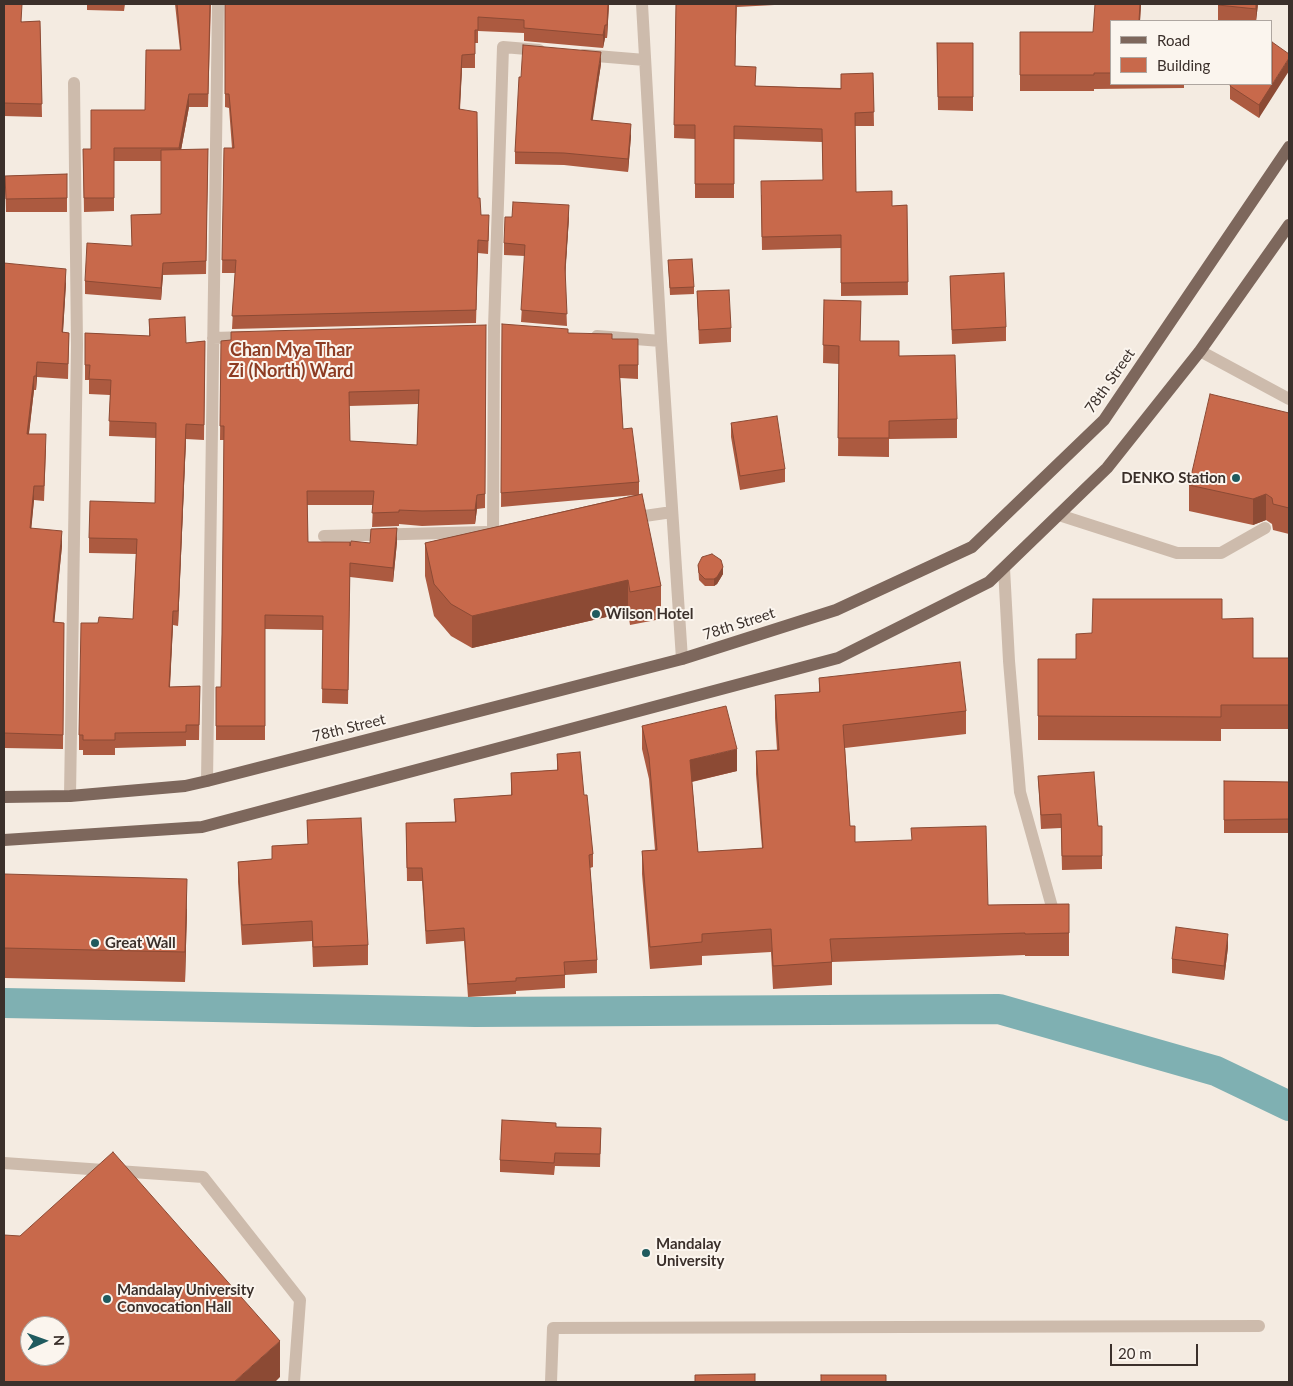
<!DOCTYPE html>
<style>
body{margin:0}
#map{position:relative;width:1293px;height:1386px;overflow:hidden;background:#f4ebe1;font-family:Lato,sans-serif}
canvas{display:block}
.frame{position:absolute;inset:0;border:5px solid #3b302b;pointer-events:none}
.legend{position:absolute;left:1110px;top:20px;width:162px;height:65px;box-sizing:border-box;background:#fbf5ee;border:1px solid #aea6a0;margin:0;padding:6px 9px;list-style:none;font-size:15px;color:#3b302b}
.legend li{display:flex;align-items:center;gap:10px;height:25px}
.legend b{width:25px;border:1px solid #aea6a0}
.north{position:absolute;left:20px;top:1316px;width:50px;height:50px;box-sizing:border-box;background:#fbf5ee;border:1px solid #aea6a0;border-radius:50%;rotate:88deg;font-size:14px;font-weight:700;line-height:20px;text-align:center;color:#3b302b}
.north::after{content:'';display:block;margin:auto;width:18px;height:22px;background:#1f5a5e;clip-path:polygon(50% 0,100% 100%,50% 72%,0 100%)}
.scale{position:absolute;left:1110px;top:1344px;width:88px;height:22px;box-sizing:border-box;border:2px solid #3b302b;border-top:0;padding-left:6px;font-size:15px;line-height:18px;white-space:nowrap;color:#3b302b;-webkit-text-stroke:4px #fbf5ee;paint-order:stroke}
</style>
<div id="map">
<canvas width="1293" height="1386"></canvas>
<div class="frame"></div>
<ul class="legend">
<li><b style="height:6px;background:#7d675c"></b>Road</li>
<li><b style="height:14px;background:#c8694b"></b>Building</li>
</ul>
<div class="north">N</div>
<div class="scale">20 m</div>
</div>
<script>
const c = document.querySelector('canvas').getContext('2d');
c.lineJoin = 'round';
const toPath = rows => new Path2D(rows.map(r => 'M' + r).join(''));
function stroke(path, color, width, dash) { c.strokeStyle = color; c.lineWidth = width; c.lineCap = dash ? 'butt' : 'round'; c.setLineDash(dash || []); c.stroke(path); }
function fillPath(path, color) { c.fillStyle = color; c.fill(path, 'evenodd'); }
function write(font, color, halo, rows, align = 'center') {
  c.font = font + ' Lato,sans-serif'; c.lineWidth = 4; c.setLineDash([]); c.textBaseline = 'middle'; c.strokeStyle = halo; c.fillStyle = color; for (const [text, x, y, turn = 0] of rows) {
    c.save(); c.translate(x, y); c.rotate((+turn || 0) * Math.PI / 180); c.textAlign = isNaN(turn) ? turn : align; if (halo) c.strokeText(text, 0, 0); c.fillText(text, 0, 0); c.restore();
  }
}
stroke(toPath([
 [4,1003,475,1012,999,1009,1216,1071,1289,1106]
]), '#7fb0b2', 30);
stroke(toPath([
 [642,4,661,341,682,659],
 [584,55,645,60],
 [597,336,661,341],
 [213,338,248,337],
 [1200,351,1289,399],
 [1059,515,1177,553,1221,553,1265,528],
 [631,518,672,512],
 [493,532,494,328,503,47,539,50],
 [324,536,486,532],
 [1004,568,1009,661,1020,792,1054,914],
 [207,781,218,4],
 [70,796,77,345,74,83],
 [4,1163,203,1177,300,1300,294,1382],
 [551,1382,553,1328,1259,1326]
]), '#cdbbac', 12);
stroke(toPath([
 [4,797,70,796,185,786,207,781,682,659,836,610,972,547,1104,420,1289,147],
 [4,840,202,827,838,658,989,582,1107,468,1200,351,1289,225]
]), '#7d675c', 12);
fillPath(toPath([
 [4,4,22,22,40,21,42,117,4,116],
 [87,4,125,4,124,11,87,10],
 [175,4,211,4,208,107,189,107,181,150,208,149,206,274,163,275,161,300,85,294,85,281,132,246,131,215,161,214,161,161,114,161,114,211,84,212,83,149,91,149,145,110,180,50],
 [225,4,609,4,607,38,605,38,603,48,524,41,524,33,478,31,478,43,475,43,475,68,462,68,460,110,478,198,481,215,489,228,488,254,478,253,476,323,232,329,235,273,222,273,224,148,232,148,229,108,225,107],
 [676,4,793,4,737,7,735,66,756,86,841,88,873,73,874,126,855,126,856,192,892,206,907,205,908,295,841,296,841,248,762,250,761,195,823,180,822,142,734,139,734,198,695,198,695,139,674,138],
 [1141,4,1140,21,1112,21,1112,84,1184,84,1184,88,1094,89,1094,91,1020,91,1020,32,1093,32],
 [1218,4,1258,4,1256,21,1218,21],
 [937,43,973,43,973,111,938,110],
 [601,64,592,120,631,136,628,172,564,165,515,164,515,152,521,77],
 [1272,84,1259,118,1230,99,1230,86],
 [67,174,67,212,6,212,5,176],
 [569,217,565,274,567,326,521,322,525,256,504,255,504,243],
 [668,260,694,287,694,294,670,295],
 [4,263,66,283,63,332,69,333,68,379,37,377,36,390,34,390,29,434,46,449,44,501,34,500,31,528,62,546,54,622,64,623,63,749,4,748],
 [950,276,1006,327,1006,341,952,344],
 [697,291,731,328,731,342,699,344],
 [824,300,860,341,899,356,957,419,957,438,889,439,889,457,838,456,839,364,823,363],
 [149,319,186,343,205,341,204,440,186,439,178,626,173,625,170,687,200,686,199,740,186,740,186,746,115,748,115,755,83,755,83,750,79,750,79,735,98,623,133,619,136,554,89,553,89,538,155,503,156,438,109,436,110,395,89,394,89,380,85,380,85,333,149,336],
 [502,324,612,339,638,339,638,379,620,378,623,429,639,482,639,494,661,586,661,619,630,625,628,612,472,648,451,636,434,616,425,576,425,543,635,495,501,507],
 [486,325,485,508,477,509,475,524,422,526,399,524,399,526,372,527,373,505,307,505,308,542,370,543,397,542,393,582,350,577,348,704,322,703,323,630,265,629,265,740,216,740,216,687,221,687,222,634,224,440,220,440,221,341],
 [418,404,417,445,350,441,349,406],
 [1289,413,1289,534,1273,530,1272,524,1266,520,1253,525,1189,511,1189,485],
 [731,423,785,469,785,482,740,490,731,437],
 [698,565,723,574,717,584,714,586,705,586,699,580],
 [1222,619,1253,658,1289,658,1289,729,1221,729,1221,741,1038,740,1038,659,1076,659,1092,633],
 [819,678,966,711,966,734,845,748,850,826,855,842,988,905,1069,904,1069,956,1025,956,1025,955,832,962,832,985,773,989,771,952,702,956,702,965,650,969,642,874,642,851,655,850,649,779,642,749,642,726,737,771,692,782,698,852,762,848,756,774,756,751,777,750,775,718,775,695,819,693],
 [557,754,584,795,593,854,593,867,590,868,597,960,597,973,565,975,565,988,516,991,516,994,468,997,464,941,426,944,422,881,407,881,406,823,455,822,454,799,511,795,511,773,557,770],
 [1038,776,1098,826,1102,826,1102,869,1062,870,1061,828,1041,829],
 [1224,781,1289,782,1289,833,1224,833],
 [307,820,368,945,368,965,313,967,312,941,242,945,238,882,238,862,272,859,272,846,308,844],
 [4,874,187,909,185,982,4,978],
 [1228,947,1224,980,1172,973,1172,959],
 [556,1127,601,1128,600,1167,555,1166,554,1175,500,1172,500,1160]
]), '#ac5a40');
fillPath(toPath([
 [608,4,609,4,607,38,607,25],
 [1140,4,1141,4,1140,21,1139,21],
 [1256,4,1258,4,1256,21],
 [605,25,605,38,603,48,603,35],
 [601,52,601,64,591,132,591,120],
 [462,55,462,68,459,123,459,109],
 [1289,58,1289,71,1259,118,1259,105],
 [189,94,189,107,179,161,179,148],
 [631,124,631,136,628,172,628,159],
 [569,205,569,217,565,280,565,268],
 [163,263,163,275,161,300,161,288],
 [66,269,66,283,62,347,62,332],
 [37,362,37,377,36,390,36,376],
 [34,376,34,390,27,448,27,434],
 [186,424,186,439,178,626,178,611],
 [34,486,34,500,30,543,30,528],
 [1266,494,1266,520,1253,525,1253,499],
 [477,495,477,509,475,524,475,510],
 [397,528,397,542,393,582,393,568],
 [62,531,62,546,53,636,53,622],
 [723,567,723,574,717,584,714,586,714,579],
 [628,580,628,612,472,648,472,616],
 [173,611,173,625,169,702,169,687],
 [737,749,737,771,690,782,690,760],
 [187,879,187,909,185,982,185,952],
 [1228,934,1228,947,1224,980,1224,966],
 [280,1341,280,1377,275,1382,234,1382]
]), '#8c4a34');
const building = toPath([
 [4,4,22,4,21,22,40,21,42,104,4,103,4,4],
 [177,4,210,4,208,94,189,94,179,148,114,148,114,198,84,198,83,149,91,149,91,110,145,110,146,50,181,50,177,4],
 [225,4,608,4,607,25,605,25,603,35,524,28,524,20,478,17,478,30,475,30,475,54,462,55,459,109,477,112,478,198,480,198,481,215,489,215,488,241,478,240,476,310,232,316,236,260,222,260,224,148,234,148,229,94,225,94,225,4],
 [676,4,736,4,735,66,756,67,755,86,841,89,841,74,873,73,874,112,855,113,856,192,892,191,892,206,907,205,908,282,841,283,841,235,762,237,761,181,823,180,822,129,734,126,734,184,695,184,695,125,674,125,676,4],
 [1095,4,1140,4,1139,21,1112,21,1112,73,1094,73,1094,75,1020,75,1020,32,1093,32,1095,4],
 [1218,4,1256,4,1256,9,1218,5,1218,4],
 [1272,42,1289,54,1289,58,1259,105,1230,86,1231,84,1272,84,1272,42],
 [937,43,973,43,973,97,938,97,937,43],
 [523,45,601,52,591,120,631,124,628,159,564,153,515,152,519,77,521,77,523,45],
 [208,149,206,261,163,263,161,288,85,281,87,243,132,246,131,215,161,214,161,150,208,149],
 [67,174,67,198,6,199,5,176,67,174],
 [513,202,569,205,565,268,567,314,521,310,525,245,504,243,505,217,512,217,513,202],
 [692,259,694,287,670,288,668,260,692,259],
 [4,263,66,269,62,332,69,333,68,364,37,362,36,376,34,376,27,434,46,434,44,486,34,486,30,528,62,531,53,622,64,623,63,735,4,733,4,263],
 [1004,273,1006,327,952,330,950,276,1004,273],
 [729,290,731,328,699,330,697,291,729,290],
 [824,300,861,301,860,341,899,341,899,356,955,355,957,419,889,421,889,438,838,438,839,346,823,345,824,300],
 [185,317,186,343,205,341,204,425,186,424,178,611,173,611,169,687,200,686,199,725,186,725,186,732,115,733,115,740,83,740,83,735,79,735,81,623,98,623,99,617,133,619,137,539,89,538,90,501,155,503,156,423,109,421,111,380,89,379,90,365,85,365,85,333,150,336,149,319,185,317],
 [502,324,568,329,568,333,612,334,612,339,638,339,638,365,619,365,623,429,632,428,639,482,501,493,502,324],
 [486,325,485,494,477,495,475,510,422,511,399,510,399,512,372,513,374,491,307,491,308,542,350,542,350,546,351,541,370,543,371,529,397,528,393,568,350,563,348,690,322,689,323,616,265,615,265,726,216,726,216,687,221,687,222,634,224,426,220,426,221,341,231,340,231,332,486,325],
 [419,390,417,445,350,441,349,392,419,390],
 [1210,394,1289,413,1289,508,1273,504,1272,498,1266,494,1253,499,1189,485,1210,394],
 [777,416,785,469,740,476,731,423,777,416],
 [642,494,661,586,630,592,628,580,472,616,451,604,434,584,425,543,642,494],
 [712,554,721,560,723,567,717,577,714,579,705,579,699,573,698,565,702,557,712,554],
 [1093,599,1222,599,1222,619,1253,618,1253,658,1289,658,1289,705,1221,705,1221,717,1038,716,1038,659,1076,659,1076,634,1092,633,1093,599],
 [960,662,966,711,843,725,850,826,855,826,855,842,912,840,911,828,986,826,988,905,1069,904,1069,933,1025,934,1025,933,830,939,832,962,773,966,771,929,702,934,702,942,650,947,642,851,657,850,649,757,642,726,726,706,737,749,690,760,698,852,763,848,756,751,779,750,775,695,820,692,819,678,960,662],
 [580,752,584,795,587,795,593,854,589,855,597,960,564,962,565,975,516,978,516,981,468,984,464,928,426,931,422,868,407,868,406,823,456,822,454,799,512,795,511,773,558,770,557,754,580,752],
 [1094,772,1098,826,1102,826,1102,856,1062,856,1061,814,1041,815,1038,776,1094,772],
 [1224,781,1289,782,1289,819,1224,820,1224,781],
 [361,818,368,945,313,947,312,921,242,925,238,862,272,859,272,846,308,844,307,820,361,818],
 [4,874,187,879,185,952,4,948,4,874],
 [1176,927,1228,934,1224,966,1172,959,1176,927],
 [502,1120,556,1123,556,1127,601,1128,600,1154,555,1153,554,1163,500,1160,502,1120],
 [113,1152,280,1341,234,1382,4,1382,4,1235,20,1236,113,1152],
 [30,1326,60,1326,60,1356,30,1356,30,1326],
 [755,1374,755,1382,695,1382,695,1375,755,1374],
 [821,1375,886,1375,886,1382,821,1382,821,1375]
]);
fillPath(building, '#c8694b');
stroke(building, '#8c4a34', 1);
for (const [x, y, r, color] of [
 [1236,478,5,"#1f5a5e"],
 [596,614,5,"#1f5a5e"],
 [95,943,5,"#1f5a5e"],
 [646,1253,5,"#1f5a5e"],
 [107,1299,5,"#1f5a5e"]
]) { const dot = new Path2D(); dot.arc(x, y, r, 0, 2 * Math.PI); c.fillStyle = color; c.fill(dot); stroke(dot, '#fbf5ee', 2); }
write('15px', '#3b302b', '#fbf5ee', [
 ["78th Street",1110,381,-55],
 ["78th Street",739,624,-18],
 ["78th Street",349,728,-14]
]);
write('bold 15px', '#3b302b', '#fbf5ee', [
 ["DENKO Station",1226,478,"right"],
 ["Wilson Hotel",606,614],
 ["Great Wall",105,943],
 ["Mandalay",656,1244],
 ["University",656,1261],
 ["Mandalay University",117,1290],
 ["Convocation Hall",117,1307]
], 'left');
write('bold 18px', '#8c3b22', '#fbf5ee', [
 ["Chan Mya Thar",291,350],
 ["Zi (North) Ward",291,371]
]);
</script>
